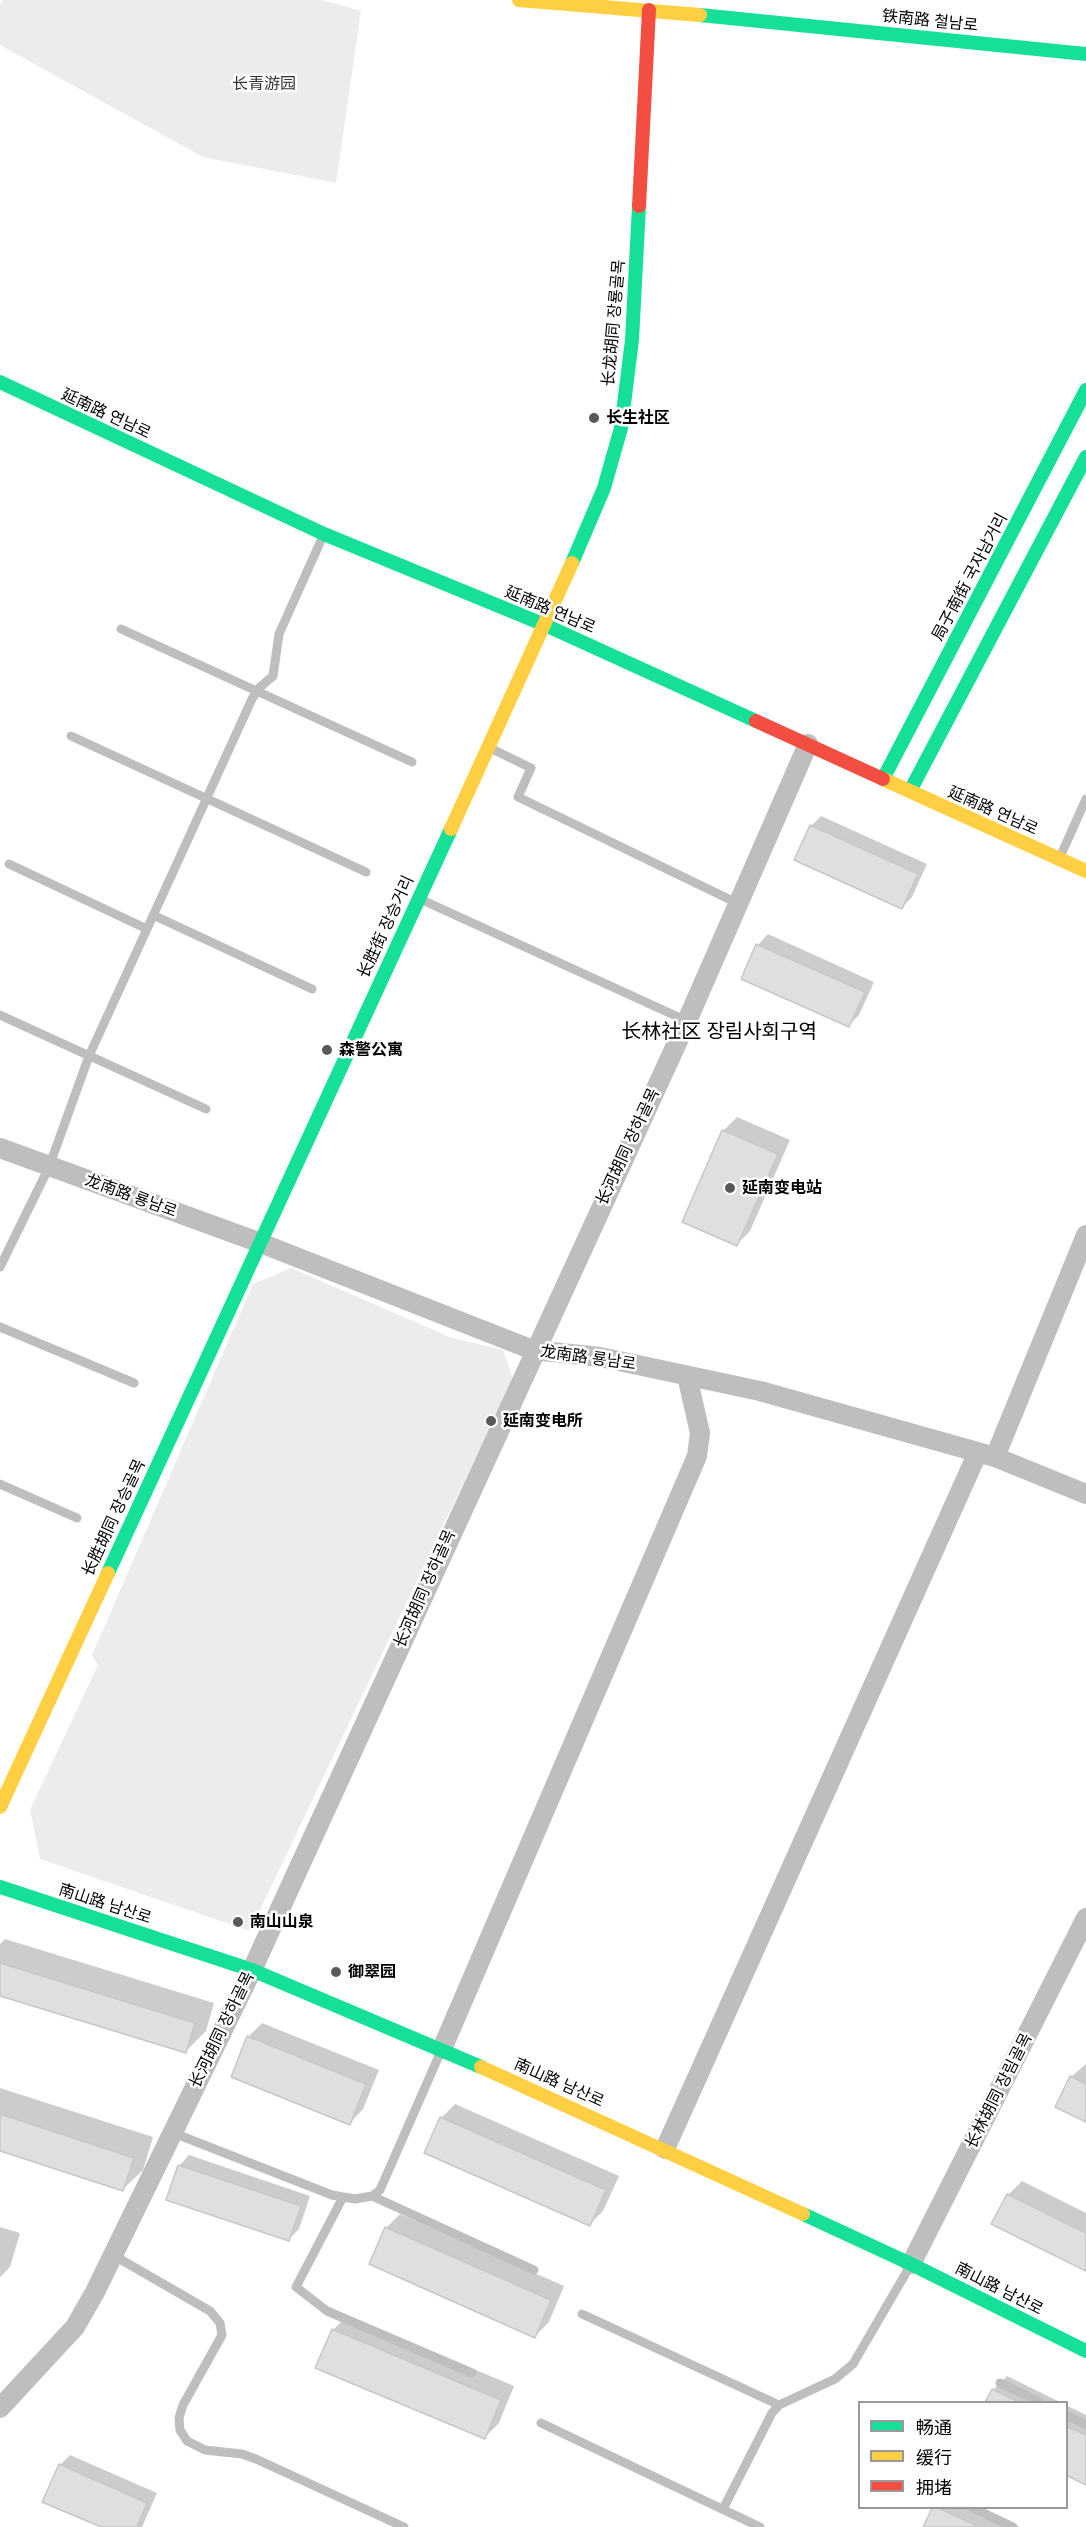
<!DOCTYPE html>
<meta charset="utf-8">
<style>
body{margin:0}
#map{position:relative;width:1086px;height:2527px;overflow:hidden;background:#fff;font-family:Mulish,"Noto Sans SC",sans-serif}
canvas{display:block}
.legend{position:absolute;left:858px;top:2401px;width:210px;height:108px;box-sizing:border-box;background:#fff;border:2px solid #999;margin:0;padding:8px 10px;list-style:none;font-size:18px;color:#000}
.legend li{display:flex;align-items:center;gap:12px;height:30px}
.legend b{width:30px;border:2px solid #999}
</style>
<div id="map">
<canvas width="1086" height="2527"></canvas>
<ul class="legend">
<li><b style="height:8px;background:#16e098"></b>畅通</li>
<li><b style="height:8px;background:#ffcf43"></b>缓行</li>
<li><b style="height:8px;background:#f24e42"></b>拥堵</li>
</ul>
</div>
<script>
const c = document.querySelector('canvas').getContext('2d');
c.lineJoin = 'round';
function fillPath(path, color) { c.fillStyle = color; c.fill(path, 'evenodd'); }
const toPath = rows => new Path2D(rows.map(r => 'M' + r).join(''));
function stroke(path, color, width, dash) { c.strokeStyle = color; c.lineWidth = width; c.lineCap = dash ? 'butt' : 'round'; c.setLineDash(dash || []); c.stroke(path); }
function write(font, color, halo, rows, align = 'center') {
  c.font = font + ' Mulish,"Noto Sans SC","Noto Sans KR",sans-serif'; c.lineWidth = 5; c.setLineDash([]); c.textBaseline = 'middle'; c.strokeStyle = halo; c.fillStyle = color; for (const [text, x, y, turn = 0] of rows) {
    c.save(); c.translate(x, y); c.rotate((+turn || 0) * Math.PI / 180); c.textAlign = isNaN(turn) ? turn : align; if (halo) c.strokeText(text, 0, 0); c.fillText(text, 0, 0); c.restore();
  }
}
fillPath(toPath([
 [3,0,322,0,361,11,336,183,203,157,0,45,0,5],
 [291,1268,452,1338,503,1350,513,1379,250,1931,40,1859,30,1810,98,1665,92,1655,253,1284]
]), '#ececec');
fillPath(toPath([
 [821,816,927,864,912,897,902,907,811,826],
 [768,934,874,982,859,1015,849,1025,743,978,758,945],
 [737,1117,790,1140,750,1231,737,1244,684,1221,724,1130],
 [5,1939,214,2003,206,2031,186,2051,0,1994,0,1944],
 [262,2023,379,2070,363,2109,350,2123,248,2037],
 [1086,2064,1086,2121,1071,2077],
 [0,2088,153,2137,143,2170,122,2190,0,2150],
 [455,2104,619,2176,603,2211,590,2224,441,2118],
 [189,2155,310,2196,299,2229,289,2239,179,2166],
 [1022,2181,1086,2213,1086,2270,1008,2195],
 [400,2214,564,2286,549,2322,535,2336,386,2228],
 [0,2227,20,2233,10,2267,0,2277],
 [347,2316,514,2386,499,2423,485,2437,333,2330],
 [1007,2376,1060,2402,987,2402,993,2390],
 [1066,2405,1086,2415,1086,2483,1066,2474],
 [70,2455,157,2493,142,2527,105,2527,60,2465],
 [934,2508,980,2508,1020,2527,924,2527]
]), '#0003');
const building = toPath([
 [810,825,918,874,902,909,794,860,810,825],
 [756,944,865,992,849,1027,741,979,756,944],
 [722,1130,778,1154,737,1246,682,1222,722,1130],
 [0,1963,195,2023,186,2053,0,1996,0,1963],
 [247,2036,366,2084,350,2125,231,2077,247,2036],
 [1070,2076,1086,2084,1086,2122,1055,2107,1070,2076],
 [0,2114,134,2158,123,2191,0,2151,0,2114],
 [440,2117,606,2190,590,2226,424,2153,440,2117],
 [178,2165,301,2206,289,2241,166,2200,178,2165],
 [1007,2194,1086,2233,1086,2271,991,2224,1007,2194],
 [385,2227,551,2300,535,2338,369,2264,385,2227],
 [332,2329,501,2400,485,2439,315,2368,332,2329],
 [992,2389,1019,2402,985,2402,992,2389],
 [1066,2426,1086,2435,1086,2485,1066,2475,1066,2426],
 [59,2464,147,2503,137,2527,101,2527,42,2502,59,2464],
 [932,2508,939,2508,979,2527,923,2527,932,2508]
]);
fillPath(building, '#dfdfdf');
stroke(building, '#c7c7c7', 1.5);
stroke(toPath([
 [121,629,412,762],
 [71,736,366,872],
 [490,748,531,768,518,797,737,903],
 [1060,857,1086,799],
 [9,864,147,929],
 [420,899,687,1021],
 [153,915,312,989],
 [0,1015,206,1109],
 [0,1267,49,1167,89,1056,252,699,259,688,273,676,279,634,323,536],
 [0,1327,134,1383],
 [0,1484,77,1518],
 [171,2132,332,2195,355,2199,372,2196,380,2190,441,2051],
 [372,2196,534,2270],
 [343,2197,296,2287,327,2311,472,2373],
 [113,2255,210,2311,220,2323,222,2335,183,2405,179,2418,180,2430,187,2441,205,2450,242,2454,256,2459,404,2527],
 [582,2314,779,2405],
 [1000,2383,1040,2402],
 [1066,2415,1086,2425],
 [541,2423,760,2527],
 [973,2508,1013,2527],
 [723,2509,772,2413,779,2405,835,2379,853,2364,910,2266]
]), '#bebebe', 9);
stroke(toPath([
 [0,1148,258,1242,533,1350,600,1357,760,1391,995,1457,1086,1494],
 [995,1457,1086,1235],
 [442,2049,697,1456,700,1433,687,1376],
 [665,2149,978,1452],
 [911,2264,1086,1918],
 [0,2408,75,2327,95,2292,252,1970,687,1021,808,744]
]), '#bebebe', 20);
stroke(toPath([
 [700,15,1086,54],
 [0,382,324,534,545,625,756,721],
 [572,563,604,488,621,428,632,340,639,206],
 [883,779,1086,390],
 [910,791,1086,457],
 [108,1573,451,829],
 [0,1887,252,1970,481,2067],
 [803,2214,911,2264,1086,2351]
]), '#16e098', 14);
stroke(toPath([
 [519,0,700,15],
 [883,779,1086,871],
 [451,829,572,563],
 [0,1807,108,1573],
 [481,2067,803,2214]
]), '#ffcf43', 14);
stroke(toPath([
 [639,206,649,10],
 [756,721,883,779]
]), '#f24e42', 14);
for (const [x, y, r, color] of [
 [594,418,6,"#595959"],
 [327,1050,6,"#595959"],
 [730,1188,6,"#595959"],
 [491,1421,6,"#595959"],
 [238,1922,6,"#595959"],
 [336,1972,6,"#595959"]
]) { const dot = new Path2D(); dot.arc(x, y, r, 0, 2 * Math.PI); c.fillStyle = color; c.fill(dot); stroke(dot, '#fff', 2); }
write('16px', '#000', '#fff', [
 ["铁南路 철남로",930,21,6],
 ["长龙胡同 장룡골목",614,323,-85],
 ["延南路 연남로",106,414,25],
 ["局子南街 국자남거리",970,577,-62],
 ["延南路 연남로",550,610,23],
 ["延南路 연남로",993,811,24],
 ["长胜街 장승거리",386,927,-65],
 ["长河胡同 장하골목",628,1147,-65],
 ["龙南路 룡남로",131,1196,20],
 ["龙南路 룡남로",588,1358,8],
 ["长胜胡同 장승골목",114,1518,-65],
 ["长河胡同 장하골목",425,1589,-66],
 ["南山路 남산로",105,1904,18],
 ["长河胡同 장하골목",222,2030,-64],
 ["南山路 남산로",559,2083,24],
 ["长林胡同 장림골목",999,2091,-63],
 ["南山路 남산로",999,2289,27]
]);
write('16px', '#333', '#fff', [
 ["长青游园",264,84]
]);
write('bold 16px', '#000', '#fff', [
 ["长生社区",606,418],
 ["森警公寓",339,1050],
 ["延南变电站",742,1188],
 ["延南变电所",503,1421],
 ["南山山泉",250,1922],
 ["御翠园",348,1972]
], 'left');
write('20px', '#000', '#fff', [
 ["长林社区 장림사회구역",719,1032]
]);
</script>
